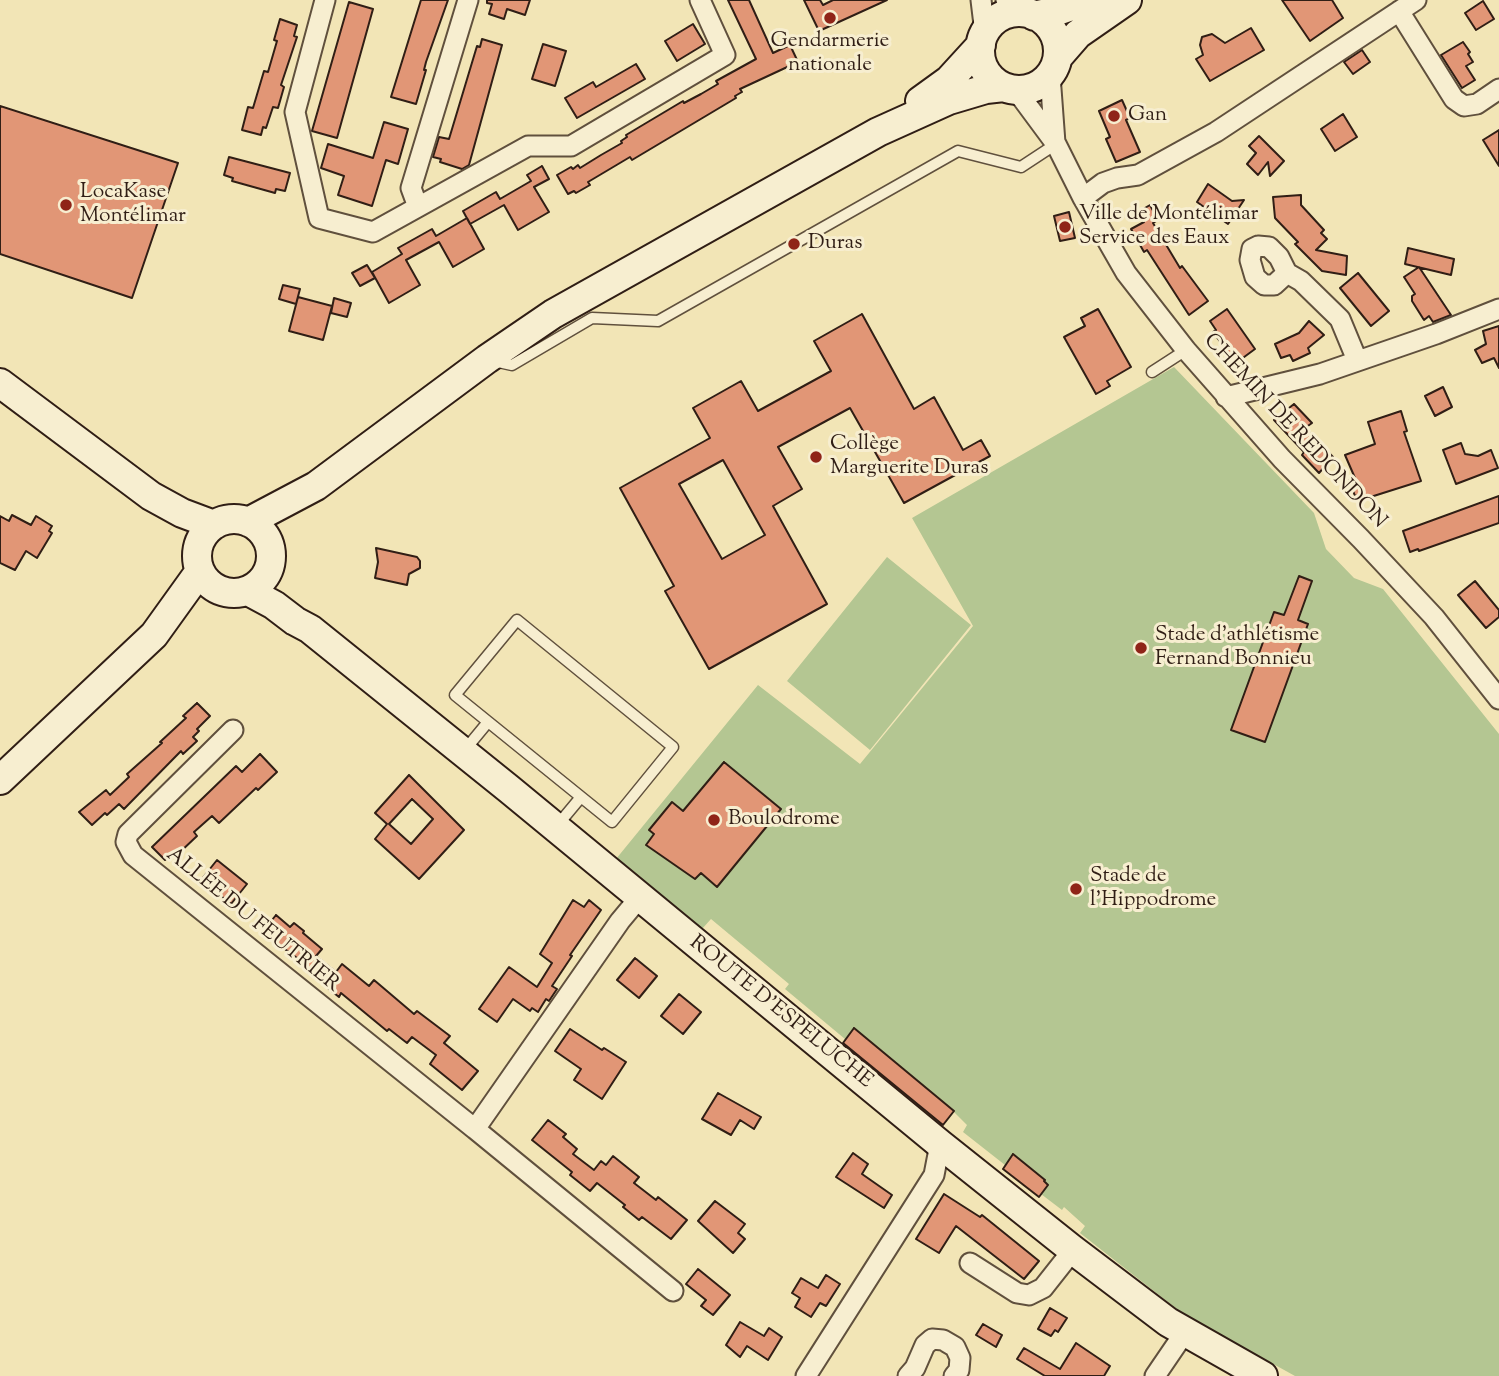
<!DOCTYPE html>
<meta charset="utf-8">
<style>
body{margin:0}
canvas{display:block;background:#f2e5b6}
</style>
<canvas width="1499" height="1376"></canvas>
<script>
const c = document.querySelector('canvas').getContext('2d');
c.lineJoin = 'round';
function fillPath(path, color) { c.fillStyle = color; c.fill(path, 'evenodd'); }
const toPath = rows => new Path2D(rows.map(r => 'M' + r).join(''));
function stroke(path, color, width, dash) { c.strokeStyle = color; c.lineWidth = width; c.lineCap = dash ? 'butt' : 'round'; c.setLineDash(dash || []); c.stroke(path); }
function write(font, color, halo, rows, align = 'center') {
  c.font = font + ' "Sorts Mill Goudy",serif'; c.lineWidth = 6; c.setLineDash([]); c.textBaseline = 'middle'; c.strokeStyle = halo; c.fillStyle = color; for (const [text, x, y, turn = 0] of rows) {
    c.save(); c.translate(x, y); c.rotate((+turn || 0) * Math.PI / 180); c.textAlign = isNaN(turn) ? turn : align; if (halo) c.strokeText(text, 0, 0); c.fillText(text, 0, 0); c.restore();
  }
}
fillPath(toPath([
 [1174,367,1314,513,1326,549,1354,578,1383,589,1499,734,1499,1376,1295,1376,1183,1314,1080,1233,1085,1226,1064,1207,1062,1210,1041,1194,1039,1197,1003,1169,1005,1165,963,1132,967,1125,954,1112,942,1126,842,1044,845,1039,785,989,789,984,711,919,702,929,616,859,758,685,860,764,973,626,912,518],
 [887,557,971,625,870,750,787,681]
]), '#b4c692');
const building = toPath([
 [421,0,448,0,426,62,424,70,426,70,416,104,391,97,421,0],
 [487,0,530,0,525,15,507,9,504,19,489,14,492,4,487,3,487,0],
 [728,0,749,0,773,53,790,45,798,62,740,89,742,92,735,96,736,98,632,160,630,157,588,182,590,185,576,193,574,191,568,194,557,175,571,167,573,169,578,165,580,168,601,155,622,143,621,141,627,137,626,135,683,101,684,103,701,94,718,84,716,81,756,59,728,0],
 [804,0,820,0,823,5,833,0,887,0,819,31,804,0],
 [1282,0,1332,0,1343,18,1310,41,1282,0],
 [1483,1,1494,19,1476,30,1465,13,1483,1],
 [349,2,373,9,337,138,312,131,349,2],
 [280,19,297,25,294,36,297,37,281,85,284,87,278,108,273,107,266,128,263,127,261,135,242,130,248,107,253,108,264,71,268,72,277,41,274,40,280,19],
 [693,24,705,44,677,61,665,41,693,24],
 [1251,28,1264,50,1210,81,1196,59,1203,55,1200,45,1202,37,1212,34,1225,43,1251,28],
 [482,39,502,45,469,165,462,169,440,162,441,159,433,157,439,137,449,139,477,46,480,47,482,39],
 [1463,42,1470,52,1468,54,1473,62,1466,66,1475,80,1462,88,1441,55,1463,42],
 [543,44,566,51,555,86,532,79,543,44],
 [1362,50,1370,62,1353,74,1344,62,1362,50],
 [636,64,645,79,577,118,565,98,593,82,596,87,636,64],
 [1122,100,1130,118,1126,120,1140,152,1116,162,1106,139,1110,137,1099,111,1122,100],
 [0,106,178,163,132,298,0,254,0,106],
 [1343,114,1357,137,1335,151,1321,129,1343,114],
 [384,122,408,129,398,164,386,160,372,206,338,195,344,176,321,168,328,144,373,158,384,122],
 [1499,130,1499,166,1483,140,1499,130],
 [1259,136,1284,161,1270,176,1268,162,1258,175,1247,164,1256,153,1249,146,1259,136],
 [229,157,290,173,285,191,276,189,275,193,232,181,233,178,224,175,229,157],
 [542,166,549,179,534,187,549,212,518,230,504,205,470,224,463,211,496,192,500,199,531,181,527,175,542,166],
 [1208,184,1232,201,1244,200,1228,224,1197,202,1208,184],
 [1301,195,1301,205,1324,230,1321,233,1327,239,1316,250,1347,256,1346,275,1322,271,1295,244,1298,242,1275,218,1273,197,1301,195],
 [1150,205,1158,220,1153,223,1180,268,1182,266,1208,301,1189,315,1147,250,1144,252,1131,229,1144,222,1138,212,1150,205],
 [1069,212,1075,238,1060,241,1054,216,1069,212],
 [467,218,484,249,453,267,439,242,406,260,420,285,389,303,372,272,402,254,398,248,432,229,436,236,467,218],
 [1408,248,1454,259,1451,275,1405,264,1408,248],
 [367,265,375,278,360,286,352,273,367,265],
 [1419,267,1451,315,1433,322,1429,316,1424,320,1412,301,1412,296,1415,294,1404,277,1419,267],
 [1358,273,1389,311,1371,326,1340,288,1358,273],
 [283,285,300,289,296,304,279,299,283,285],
 [298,297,332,306,323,340,289,331,298,297],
 [334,298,351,303,347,317,331,313,334,298],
 [1098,309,1131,367,1107,381,1110,386,1096,394,1064,337,1085,326,1081,318,1098,309],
 [1227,309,1255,349,1236,363,1213,332,1216,330,1210,321,1227,309],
 [862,314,914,409,934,397,963,450,981,440,990,456,904,503,850,408,778,447,802,489,773,506,827,604,709,669,665,591,674,586,620,488,710,438,693,408,741,381,758,411,831,371,814,341,862,314],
 [723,460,765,535,722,559,679,484,723,460],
 [1309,321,1324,335,1308,348,1310,353,1293,361,1290,355,1281,358,1275,344,1299,333,1309,321],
 [1499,326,1499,368,1494,358,1482,363,1475,350,1486,344,1483,331,1499,326],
 [1443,387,1452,407,1435,416,1425,396,1443,387],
 [1294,404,1312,423,1305,428,1333,457,1319,473,1302,455,1304,452,1274,420,1294,404],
 [1401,411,1407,431,1404,432,1421,481,1361,500,1360,495,1355,496,1349,480,1355,478,1345,455,1375,444,1368,422,1401,411],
 [1461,443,1465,454,1478,456,1491,450,1498,468,1456,484,1443,450,1461,443],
 [1499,496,1499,523,1419,551,1418,549,1410,552,1403,531,1499,496],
 [12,515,31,525,36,516,52,526,49,531,52,533,37,558,26,551,15,570,0,563,0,516,9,521,12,515],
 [376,548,417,557,420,561,420,568,409,574,407,585,375,578,378,562,376,548],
 [1299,576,1312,581,1298,620,1308,624,1265,742,1231,730,1274,612,1284,615,1299,576],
 [1475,581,1499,610,1499,617,1486,628,1458,595,1475,581],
 [197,703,210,716,197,729,199,731,193,737,197,741,183,754,181,751,124,809,119,804,107,815,105,813,92,825,79,812,106,790,110,795,129,777,127,774,162,743,160,742,186,718,183,716,197,703],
 [260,754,277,772,258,790,256,788,219,823,212,816,194,832,197,836,179,853,176,850,165,860,152,847,236,766,242,772,260,754],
 [724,762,781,809,717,887,701,873,695,879,646,845,654,834,649,830,672,802,683,811,724,762],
 [409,775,464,830,419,879,375,839,387,824,375,813,409,775],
 [412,799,433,819,411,844,389,824,412,799],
 [217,860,247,884,231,904,201,880,217,860],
 [573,900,584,907,589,900,601,910,570,955,572,956,552,986,557,989,549,1001,546,999,538,1012,532,1008,530,1011,513,999,497,1022,479,1009,509,967,537,987,552,963,540,954,573,900],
 [276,915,290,927,294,923,304,931,303,933,322,949,316,956,336,972,342,964,369,986,374,980,414,1014,417,1011,450,1036,444,1043,478,1071,462,1090,430,1064,436,1055,412,1037,407,1043,389,1029,387,1031,341,993,339,997,305,970,308,966,271,939,276,932,268,925,276,915],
 [635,958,657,976,639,998,617,980,635,958],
 [679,994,701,1012,683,1034,661,1016,679,994],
 [854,1028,954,1111,943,1125,843,1043,854,1028],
 [570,1029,602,1050,604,1048,626,1062,602,1099,574,1080,581,1069,555,1051,570,1029],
 [718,1093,761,1117,754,1129,740,1120,731,1135,702,1119,718,1093],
 [548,1120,566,1134,563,1137,577,1149,573,1154,594,1170,601,1161,606,1165,613,1156,639,1177,634,1183,656,1200,658,1197,687,1220,671,1239,642,1217,639,1220,623,1207,625,1205,597,1183,590,1191,570,1175,572,1172,532,1140,548,1120],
 [853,1153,868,1164,862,1174,892,1195,884,1208,836,1177,853,1153],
 [1013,1154,1045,1180,1044,1181,1048,1185,1039,1197,1003,1169,1013,1154],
 [944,1194,980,1217,982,1215,1039,1261,1024,1279,956,1226,939,1253,916,1239,944,1194],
 [715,1201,745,1224,738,1233,745,1239,733,1253,698,1221,715,1201],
 [698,1269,730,1295,713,1315,701,1306,706,1300,686,1284,698,1269],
 [826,1275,840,1284,826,1306,820,1303,811,1317,795,1307,800,1298,792,1293,801,1278,818,1288,826,1275],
 [1050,1308,1067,1318,1058,1332,1055,1330,1051,1336,1038,1329,1050,1308],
 [740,1322,764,1336,769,1328,782,1337,768,1360,747,1346,740,1357,726,1345,740,1322],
 [983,1324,1002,1335,996,1347,976,1335,983,1324],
 [1076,1343,1110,1366,1104,1376,1045,1376,1017,1359,1024,1348,1060,1369,1076,1343]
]);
fillPath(building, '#e19676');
stroke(building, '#301e15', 2);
const lane = toPath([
 [494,361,512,365,592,318,658,321,958,151,1021,167,1056,144],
 [1152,372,1186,350],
 [517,620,673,747,612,822,455,695,517,620],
 [464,751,488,722],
 [556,827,581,797]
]);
const street = toPath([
 [325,0,295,112,319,218,373,232,528,146,571,146,725,55,700,0],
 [981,0,985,33],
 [1006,0,1022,12],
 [1399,11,1454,99,1464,106,1477,104,1499,89],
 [1050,75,1055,143],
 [1016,90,1056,144,1083,198,1126,273,1186,350,1282,459,1361,539,1434,617,1499,699],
 [1083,198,1103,183,1117,178,1138,175,1216,132,1416,0],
 [418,207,411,188,468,0],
 [1258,246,1269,247,1279,257,1287,273,1274,285,1264,285,1255,277,1250,260,1252,249,1258,246],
 [1287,273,1301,281,1340,319,1357,360],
 [1226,397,1320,374,1436,334,1499,309],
 [233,730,128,834,126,842,133,855,475,1129],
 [640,897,620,921,475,1129,673,1291],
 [970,1263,1017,1293,1029,1295,1043,1288,1073,1250],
 [806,1376,934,1175,940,1144],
 [908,1376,915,1368,925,1345,932,1339,943,1340,955,1347,960,1358,959,1370,954,1376],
 [1155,1376,1185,1332]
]);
const secondary = toPath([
 '980 51a39 39 0 1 1 78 0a39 39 0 1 1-78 0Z',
 [1034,16,1060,10,1089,0],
 [1058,57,1078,34,1127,0],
 [920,101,949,80,981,45],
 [0,383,151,496,182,513,214,525],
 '197 556a37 37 0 1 1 74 0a37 37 0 1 1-74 0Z',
 [248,522,316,486,487,359,553,314,878,132,949,100,986,89,1004,87],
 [248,591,274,605,295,621,310,629,509,789,940,1144,1073,1250,1168,1322,1263,1376],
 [0,780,154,635,200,571]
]);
stroke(lane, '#60503d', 13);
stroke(street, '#60503d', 23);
stroke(secondary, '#301e15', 32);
stroke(lane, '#f7eed0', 10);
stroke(street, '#f7eed0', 19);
stroke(secondary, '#f7eed0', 28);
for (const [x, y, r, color] of [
 [830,18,7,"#8f2418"],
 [1114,116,7,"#8f2418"],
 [66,205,7,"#8f2418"],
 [1065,227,7,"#8f2418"],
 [794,244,7,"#8f2418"],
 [816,457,7,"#8f2418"],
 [1141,648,7,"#8f2418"],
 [714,820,7,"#8f2418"],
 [1076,889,7,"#8f2418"]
]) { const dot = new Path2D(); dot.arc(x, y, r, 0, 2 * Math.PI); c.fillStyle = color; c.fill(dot); stroke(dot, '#f7eed0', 2.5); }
write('21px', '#301e15', '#f7eed0', [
 ["Gendarmerie",830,42,"center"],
 ["nationale",830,66,"center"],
 ["Gan",1128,116],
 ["LocaKase",80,193],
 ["Montélimar",80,217],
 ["Ville de Montélimar",1079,215],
 ["Service des Eaux",1079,239],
 ["Duras",808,244],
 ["Collège",830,445],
 ["Marguerite Duras",830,469],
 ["Stade d'athlétisme",1155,636],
 ["Fernand Bonnieu",1155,660],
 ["Boulodrome",728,820],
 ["Stade de",1090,877],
 ["l'Hippodrome",1090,901]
], 'left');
write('21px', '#301e15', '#f7eed0', [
 ["CHEMIN DE REDONDON",1294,432,47],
 ["ALLÉE DU FEUTRIER",252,921,39],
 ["ROUTE D'ESPELUCHE",780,1013,39]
]);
</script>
